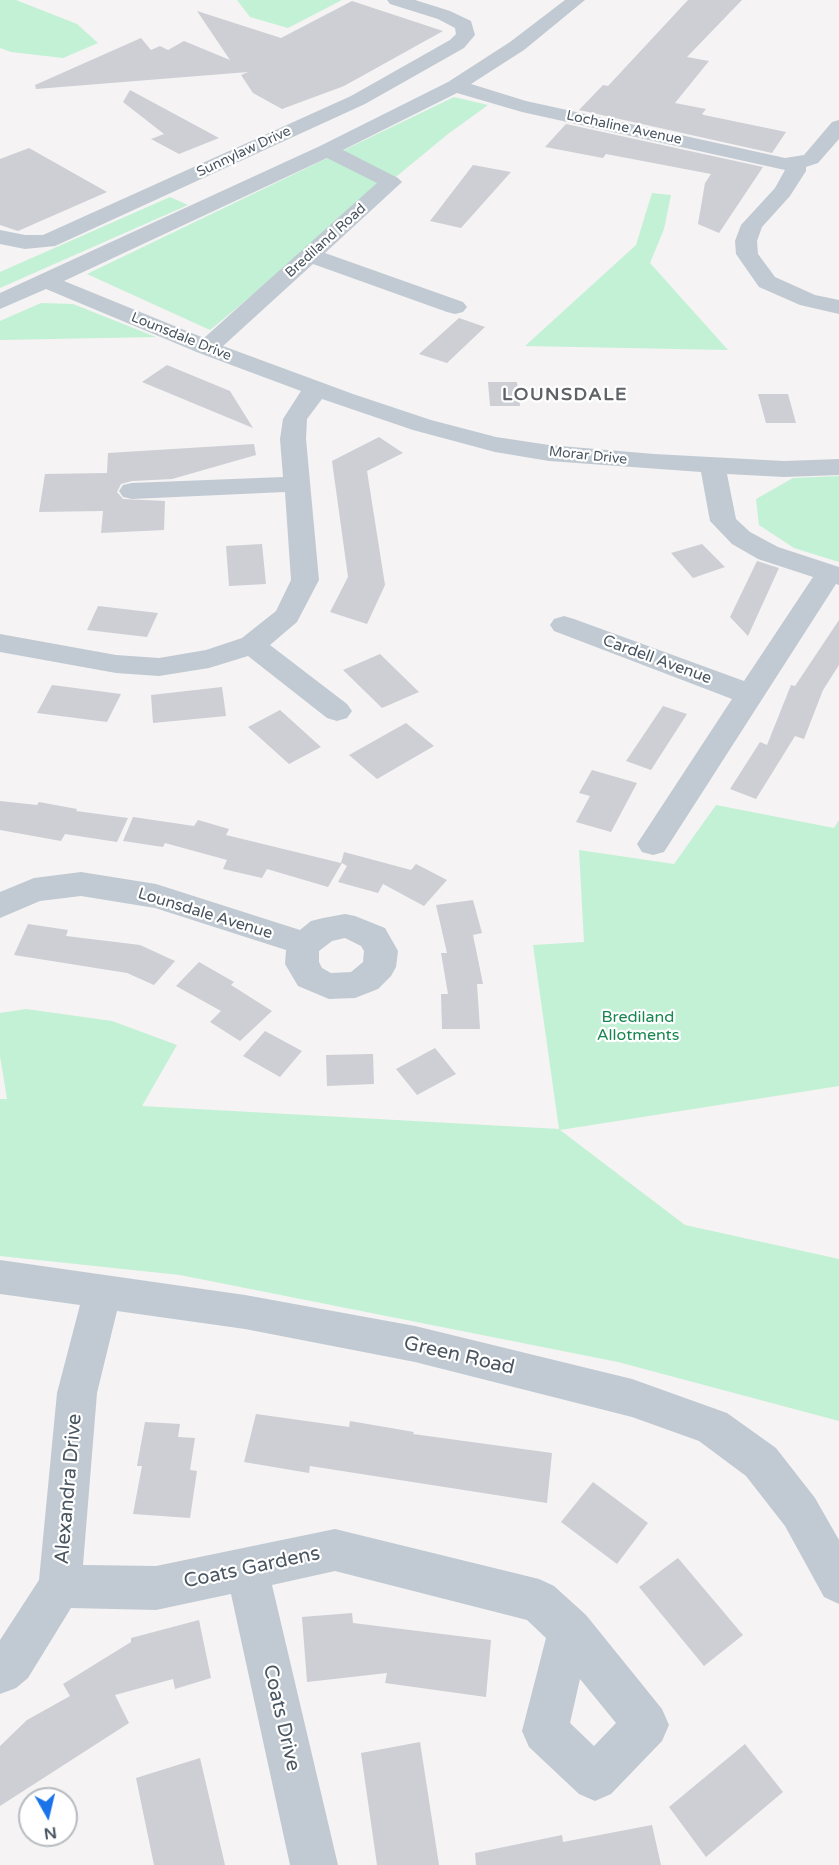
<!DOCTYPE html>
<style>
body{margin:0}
#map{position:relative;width:839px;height:1865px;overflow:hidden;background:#f5f3f3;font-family:"Varela Round",sans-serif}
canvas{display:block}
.north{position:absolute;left:18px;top:1787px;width:60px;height:60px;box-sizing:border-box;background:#fff;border:2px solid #b7bbc0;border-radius:50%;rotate:172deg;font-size:16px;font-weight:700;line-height:24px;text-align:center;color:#4a5661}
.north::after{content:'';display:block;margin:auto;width:21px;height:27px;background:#1a73e8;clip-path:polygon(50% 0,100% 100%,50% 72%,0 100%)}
</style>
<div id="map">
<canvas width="839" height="1865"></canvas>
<div class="north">N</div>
</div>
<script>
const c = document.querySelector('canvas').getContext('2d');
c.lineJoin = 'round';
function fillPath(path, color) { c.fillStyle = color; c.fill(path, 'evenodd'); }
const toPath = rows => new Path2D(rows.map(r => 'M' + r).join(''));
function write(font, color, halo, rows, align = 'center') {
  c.font = font + ' "Varela Round",sans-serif'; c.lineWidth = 4.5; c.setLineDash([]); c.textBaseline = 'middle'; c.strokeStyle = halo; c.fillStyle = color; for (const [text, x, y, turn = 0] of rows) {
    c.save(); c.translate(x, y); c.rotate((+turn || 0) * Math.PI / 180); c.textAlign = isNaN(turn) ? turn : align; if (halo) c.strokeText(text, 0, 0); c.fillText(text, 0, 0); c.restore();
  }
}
fillPath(toPath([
 [0,0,16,0,77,24,98,43,63,58,11,52,0,48],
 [237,0,342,0,288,28,250,17],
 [454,97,488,105,448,134,210,330,87,274],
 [652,193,671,195,664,229,650,263,728,350,525,346,636,245],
 [170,197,188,205,0,288,0,272],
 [41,303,73,304,156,337,0,340,0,321],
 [839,476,839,562,794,548,759,525,756,499,793,478],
 [716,805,834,828,839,820,839,1086,560,1130,685,1225,839,1259,839,1421,618,1362,180,1275,0,1256,0,1099,7,1099,0,1056,0,1013,26,1009,112,1021,177,1045,142,1106,559,1129,533,945,584,942,579,850,674,864]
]), '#c3f1d5');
fillPath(toPath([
 [688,0,742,0,687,57,709,61,675,103,706,109,702,114,704,115,786,132,772,153,579,110,603,85,608,86],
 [352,1,443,31,344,86,282,109,253,93,241,75,248,72,36,89,35,85,141,38,151,50,160,46,168,50,184,41,230,60,197,11,281,38],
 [130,90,219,138,179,154,151,139,164,134,123,102],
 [566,124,763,167,719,233,698,224,705,183,711,174,606,154,603,158,545,147],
 [29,148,107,192,18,231,0,225,0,159],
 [473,165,511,172,461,228,430,221],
 [459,318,485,327,447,363,419,354],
 [167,365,230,391,253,428,142,382],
 [488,382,517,382,520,406,490,406],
 [758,394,788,394,796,423,766,423],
 [379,437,403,453,367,471,385,585,367,624,330,612,348,577,332,461],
 [254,444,256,455,172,479,132,481,121,484,117,492,123,499,165,501,164,530,101,533,103,511,39,512,45,474,107,473,108,453],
 [262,544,266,584,229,586,226,546],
 [702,544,725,567,693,578,671,553],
 [757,561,779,568,748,636,730,617],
 [98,606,158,613,147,637,87,630],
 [839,620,839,665,823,690,804,739,795,736,756,799,730,789,760,742,767,745,791,685,795,686],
 [380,654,419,692,382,708,343,670],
 [52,685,121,694,107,722,37,713],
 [222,687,226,716,153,723,151,695],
 [663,706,687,714,651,770,626,761],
 [280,710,321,747,289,764,248,727],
 [406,723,434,746,377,779,349,755],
 [592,770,637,783,611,832,576,822,590,796,579,793],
 [0,801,37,805,39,802,77,809,76,811,128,818,117,842,65,834,61,841,0,830],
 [133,817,194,826,198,820,229,829,226,835,341,863,344,852,411,870,416,864,447,880,424,906,383,884,378,893,338,882,347,866,342,863,328,887,267,869,262,878,223,869,227,860,165,843,163,847,123,841],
 [473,900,482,933,473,935,483,984,477,984,480,1029,442,1029,441,994,448,994,441,953,447,953,436,905],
 [28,924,68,930,66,936,140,945,175,961,154,985,127,973,14,955],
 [199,962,234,982,231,985,272,1011,240,1041,210,1022,221,1011,176,986],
 [265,1031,302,1051,280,1077,243,1056],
 [435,1048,456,1074,417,1095,396,1069],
 [373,1054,374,1084,327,1086,326,1055],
 [256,1414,349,1427,350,1421,414,1432,413,1434,552,1453,547,1503,310,1466,309,1473,244,1462],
 [145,1422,180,1424,178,1437,195,1438,190,1470,197,1471,190,1518,133,1514,142,1466,137,1466],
 [593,1482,648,1523,617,1564,561,1522],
 [678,1558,743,1635,704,1666,639,1587],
 [352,1613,353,1623,491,1640,486,1697,385,1683,387,1673,307,1682,302,1617],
 [199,1620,211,1678,175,1689,173,1679,115,1695,129,1723,0,1806,0,1746,27,1720,70,1696,63,1684,131,1642,131,1638],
 [420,1742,439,1865,377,1865,361,1753],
 [745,1744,783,1792,706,1857,669,1807],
 [200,1758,225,1865,154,1865,136,1778],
 [652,1825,661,1865,476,1865,475,1853,562,1835,563,1842]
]), '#cdcfd5');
fillPath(toPath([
 [387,0,415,0,450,11,471,21,475,35,464,48,365,104,55,246,25,249,0,244,0,230,25,235,43,235,351,96,450,40,456,34,455,28,438,19,390,4,387,0],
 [565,0,585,0,524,50,471,84,526,101,785,158,804,155,832,122,839,120,839,139,818,163,806,167,806,171,790,196,762,227,757,241,758,254,775,277,815,295,839,300,839,314,800,305,759,287,736,254,735,241,741,225,775,188,785,170,522,112,457,93,343,150,398,178,402,182,325,253,463,302,467,307,463,312,455,314,447,312,313,264,223,346,353,394,431,420,496,437,549,445,654,454,784,461,839,459,839,475,784,477,727,474,736,519,750,532,778,547,839,567,839,585,836,584,664,852,653,855,642,852,637,844,732,699,554,631,550,625,554,619,564,616,574,619,744,681,813,577,758,559,732,544,710,521,701,472,549,461,495,452,413,430,322,399,307,419,306,439,319,580,297,622,270,645,347,704,352,711,347,718,337,721,327,718,248,656,209,668,159,676,116,673,0,652,0,634,116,655,159,658,206,650,242,638,276,611,291,580,285,492,132,499,123,497,119,491,123,485,132,483,283,477,280,439,283,419,301,391,199,353,46,289,0,309,0,293,320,146,448,82,510,42,565,0],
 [327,158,377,183,204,338,64,281,327,158],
 [81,872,156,884,300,930,311,921,323,918,345,914,355,916,385,928,398,951,396,967,391,976,378,989,355,998,329,999,298,986,285,964,286,950,155,908,81,896,40,901,0,918,0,892,34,878,81,872],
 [345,938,361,946,364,951,363,962,351,972,331,973,322,968,319,962,319,951,332,941,345,938],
 [0,1260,245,1295,415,1326,632,1379,727,1413,776,1448,815,1498,839,1540,839,1604,824,1597,785,1526,746,1476,699,1441,632,1417,415,1362,245,1329,117,1311,97,1393,83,1565,156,1566,335,1529,539,1579,554,1586,586,1615,662,1709,669,1725,662,1741,611,1794,595,1801,579,1794,529,1747,522,1731,546,1638,527,1620,335,1571,272,1585,338,1865,290,1865,231,1594,156,1610,71,1608,28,1678,16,1688,0,1694,0,1640,39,1580,57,1393,80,1305,0,1294,0,1260],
 [580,1679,616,1723,594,1746,570,1723,580,1679]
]), '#c1cad2');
write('14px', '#4a5661', '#fff', [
 ["Lochaline Avenue",624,128,12],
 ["Sunnylaw Drive",244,152,-25],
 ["Brediland Road",326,241,-42],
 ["Lounsdale Drive",181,337,22],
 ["Morar Drive",588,456,6]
]);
write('16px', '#4a5661', '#fff', [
 ["Cardell Avenue",657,660,20],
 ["Lounsdale Avenue",205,914,17]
]);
write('16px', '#17864f', '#fff', [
 ["Brediland",638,1018],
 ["Allotments",638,1036]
]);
c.letterSpacing = '1.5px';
write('bold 18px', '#5f6368', '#fff', [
 ["LOUNSDALE",565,395]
]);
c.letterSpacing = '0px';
write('20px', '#4a5661', '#fff', [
 ["Green Road",459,1356,13],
 ["Alexandra Drive",69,1489,-85],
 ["Coats Gardens",252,1568,-12],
 ["Coats Drive",281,1718,77]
]);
</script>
